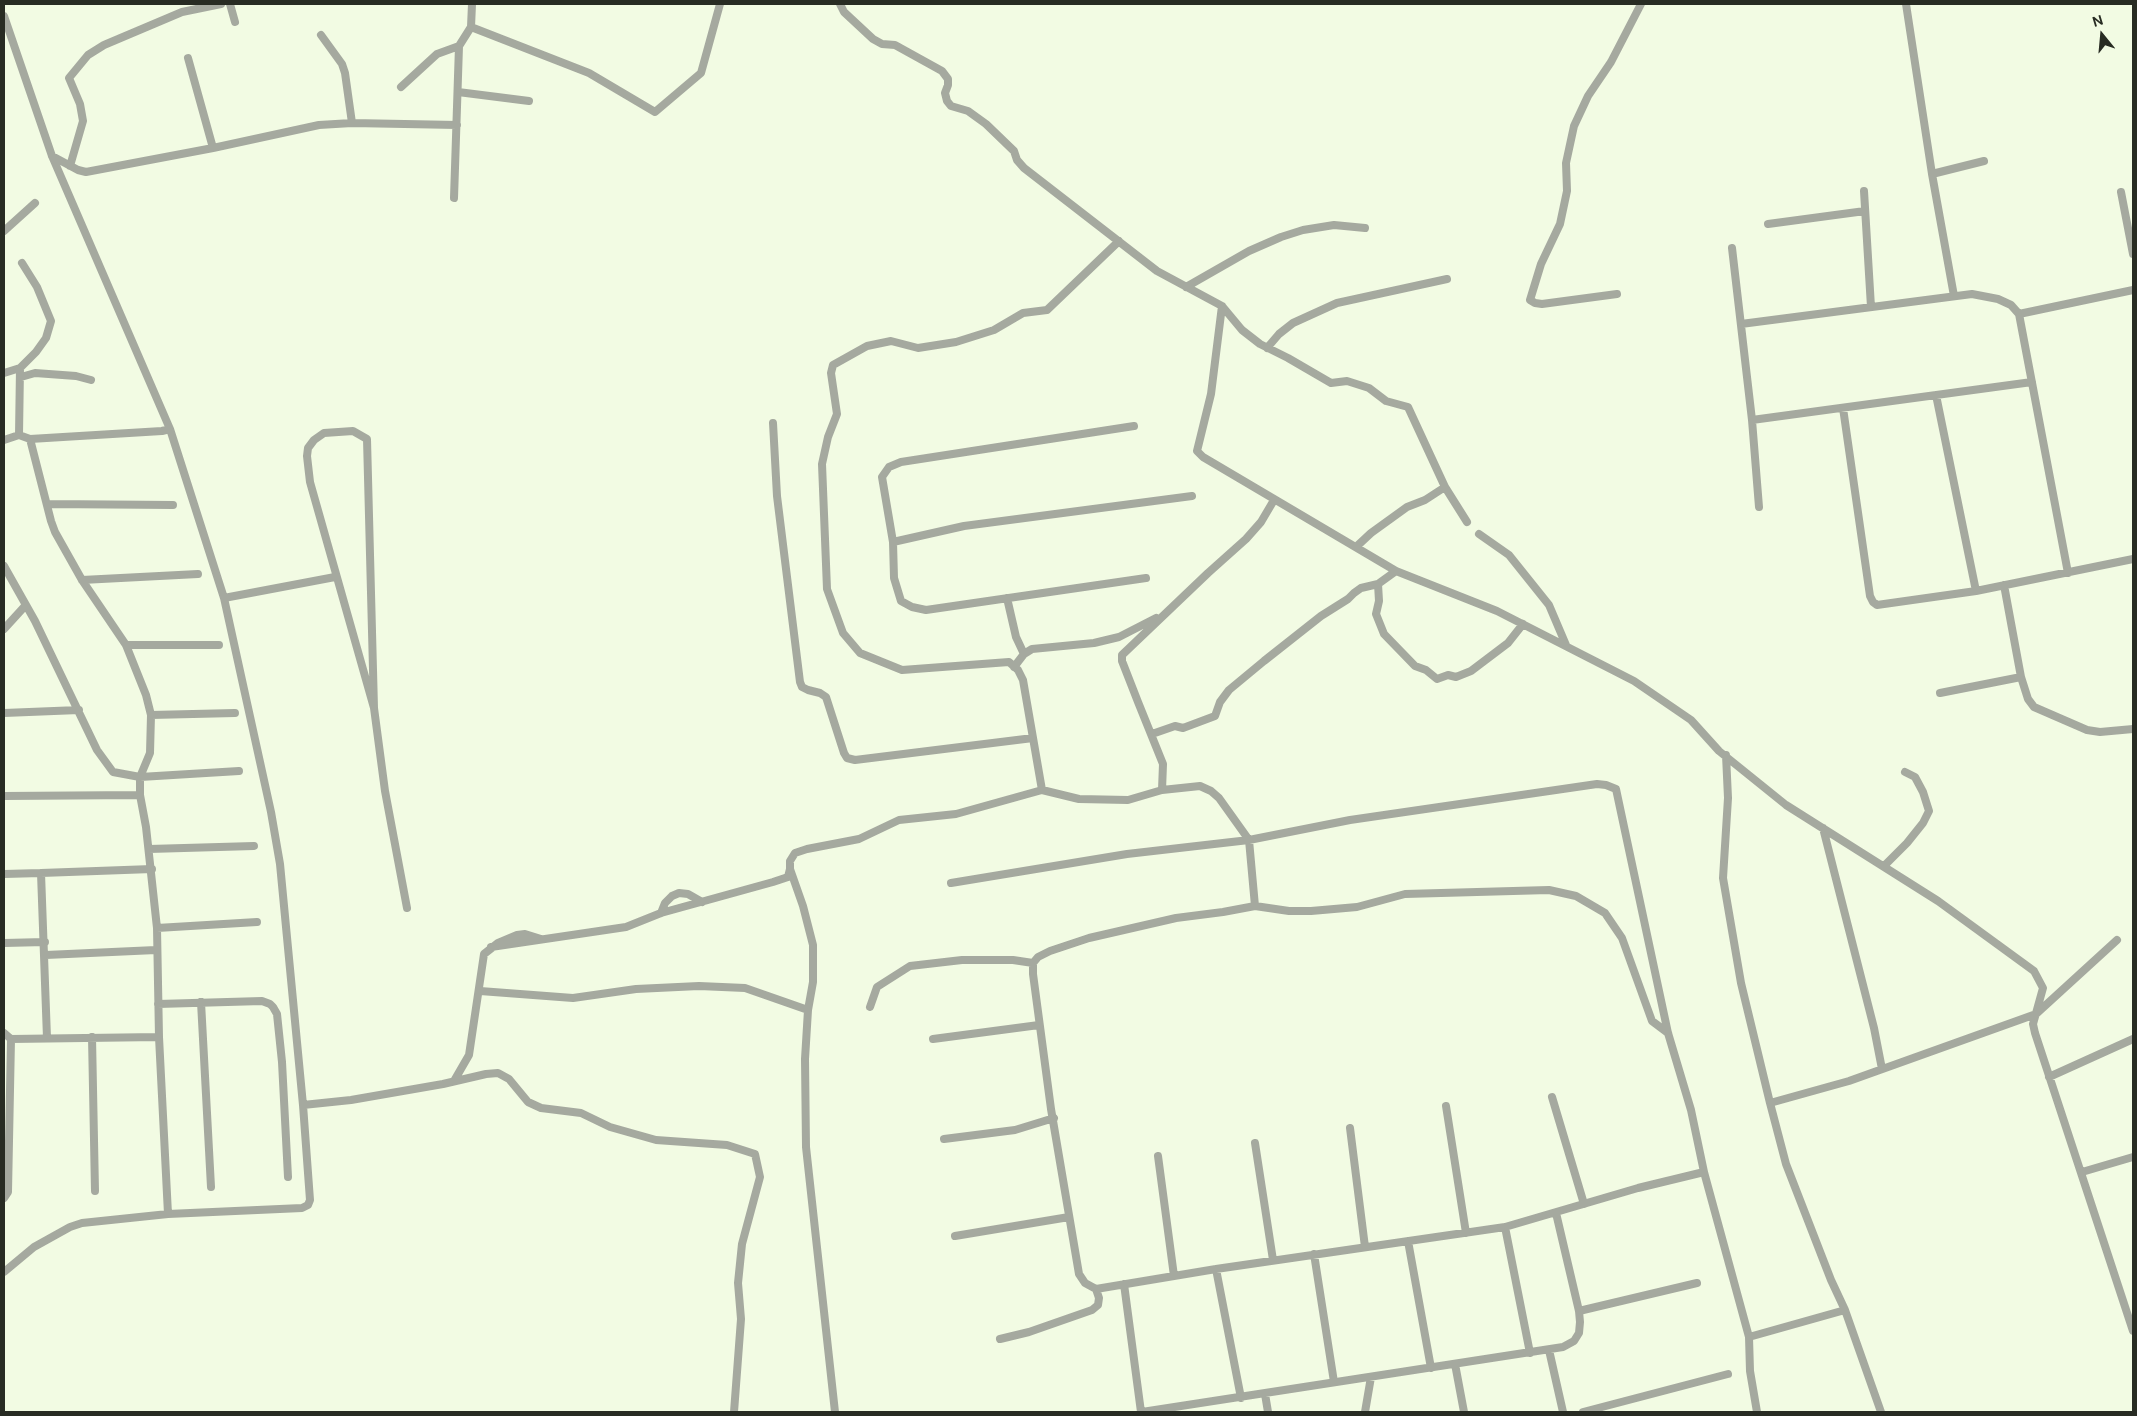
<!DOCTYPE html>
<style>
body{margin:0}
#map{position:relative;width:2137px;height:1416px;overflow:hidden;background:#f2fbe3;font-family:"DM Sans",sans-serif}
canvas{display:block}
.frame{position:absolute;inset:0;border:5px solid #282c23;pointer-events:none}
.north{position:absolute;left:2077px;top:10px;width:50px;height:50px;-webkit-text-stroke:4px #f2fbe3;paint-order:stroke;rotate:343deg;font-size:14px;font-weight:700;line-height:20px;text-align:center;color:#282c23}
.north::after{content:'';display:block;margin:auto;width:18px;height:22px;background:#282c23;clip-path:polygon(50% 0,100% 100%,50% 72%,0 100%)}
</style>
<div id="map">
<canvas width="2137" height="1416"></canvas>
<div class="frame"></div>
<div class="north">N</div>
</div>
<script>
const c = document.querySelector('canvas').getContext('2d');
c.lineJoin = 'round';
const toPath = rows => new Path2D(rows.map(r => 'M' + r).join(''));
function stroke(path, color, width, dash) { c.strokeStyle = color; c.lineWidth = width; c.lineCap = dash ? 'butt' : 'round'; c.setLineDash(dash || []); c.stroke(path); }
stroke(toPath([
 [230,4,235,22],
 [472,4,471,27,589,73,655,112,701,73,720,4],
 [840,4,844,12,873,39,882,44,895,45,942,71,948,79,948,85,945,93,947,101,951,106,968,111,986,124,1014,151,1017,160,1024,168,1157,271,1222,306,1242,330,1260,344,1288,358,1331,383,1347,381,1369,388,1386,401,1408,407,1445,487,1467,522],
 [1906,4,1932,174,1954,296],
 [4,16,52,156,170,429,224,598,271,812,280,864,303,1105,310,1200,308,1205,302,1208,168,1214,82,1223,70,1227,34,1247,4,1272],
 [321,35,342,64,345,73,352,123],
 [188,58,213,148],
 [401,87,437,54,459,46],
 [458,92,529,101],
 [52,156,78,170,86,172,213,148,319,125,352,123,457,125],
 [70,166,83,121,80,104,69,78,88,55,104,45,182,12,221,4],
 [1932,174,1984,161],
 [1864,191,1871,307],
 [2121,192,2133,254],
 [454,198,459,46,471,27],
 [1768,224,1865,211],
 [4,231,35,203],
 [1732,248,1752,420,1759,507],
 [1186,287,1249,251,1281,237,1303,230,1334,225,1365,228],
 [1617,294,1542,304,1535,303,1530,300,1541,264,1560,224,1567,191,1566,163,1574,126,1588,96,1611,62,1641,4],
 [1222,306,1211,394,1197,451,1203,457,1396,571,1497,611,1634,681,1691,720,1719,751,1786,805,1938,901,2034,971,2043,988,2033,1024,2035,1033,2133,1331],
 [2019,314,2133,290],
 [1741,324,1972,294,1998,299,2011,305,2019,314,2068,573],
 [1267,348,1279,334,1293,323,1337,303,1447,279],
 [4,373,20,368],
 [21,377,35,373,76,376,91,380],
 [1936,395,1976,591],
 [1843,408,1870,596,1873,602,1877,605,1976,591,2133,559],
 [1752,420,2032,382],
 [773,423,777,496,800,682,802,687,808,690,820,693,826,697,844,753,847,758,855,760,1033,738],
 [1134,426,901,462,889,467,882,477,893,542,894,578,901,601,912,607,926,610,1146,578],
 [19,435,20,368,36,352,46,338,51,321,37,287,22,263],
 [30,439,162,431,170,429],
 [4,440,19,435,30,439,51,521,55,532,82,580,126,645,146,695,151,715,150,753,140,777,140,795,146,827,157,928,159,1037,168,1214],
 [47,504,173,505],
 [1479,534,1509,555,1549,605,1566,645],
 [893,542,964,526,1192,496],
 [1356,547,1371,533,1407,507,1425,500,1445,487],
 [4,566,35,621,97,750,113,772,140,777,239,771],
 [82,580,198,574],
 [1378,584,1379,601,1376,614,1384,634,1415,666,1426,670,1437,679,1448,675,1456,677,1471,671,1508,643,1523,624],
 [2004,585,2021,677,2028,699,2034,707,2087,730,2100,732,2133,729],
 [224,598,335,577],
 [1007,598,1016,637,1024,654],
 [4,629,25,606],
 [126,645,219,645],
 [1014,667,1024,654,1032,649,1094,643,1119,637,1156,618],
 [1940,693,2021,677],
 [374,708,310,482,307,456,308,448,314,440,324,433,353,431,367,439,374,708,385,791,407,908],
 [4,713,79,710],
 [151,715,235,713],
 [1152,734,1175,726,1183,728,1215,716,1220,702,1229,690,1264,661,1321,616,1348,599,1354,593,1361,588,1378,584,1396,571],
 [1726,755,1728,798,1723,878,1741,983,1770,1103],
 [1042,790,1023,680,1018,670,1009,662,902,670,860,653,843,633,827,589,822,464,828,437,837,414,831,373,833,365,867,346,891,341,918,348,956,342,994,330,1023,313,1047,310,1119,241],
 [1162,790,1163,764,1138,702,1122,661,1122,655,1208,573,1246,539,1261,522,1274,500],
 [4,796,140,795],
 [1823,828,1874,1028,1882,1069],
 [149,849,254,846],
 [1884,866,1907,843,1923,823,1929,811,1923,792,1915,777,1905,772],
 [4,874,41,873],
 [951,883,1127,854,1249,840,1350,820,1597,784,1606,785,1616,789,1668,1033,1691,1110,1704,1172,1749,1337,1750,1371,1757,1412],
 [661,913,665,903,672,896,679,893,688,894,702,902],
 [157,928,257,922],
 [4,943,45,942],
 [491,947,626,927,661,913,773,882,788,877,790,869],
 [46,955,156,950],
 [480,991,573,998,636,989,699,986,745,988,808,1010],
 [201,1002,211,1187],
 [158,1004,262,1001,270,1004,273,1007,277,1014,282,1062,288,1177],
 [870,1007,877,987,910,966,962,960,1013,960,1033,963],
 [4,1033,11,1039,159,1037],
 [1668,1033,1652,1021,1622,938,1605,913,1576,896,1549,890,1405,894,1357,907,1311,911,1289,911,1255,906,1223,912,1176,918,1089,938,1050,951,1038,957,1033,963,1033,974,1051,1109,1079,1274,1085,1283,1096,1289,1216,1269,1505,1227,1638,1188,1704,1172],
 [92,1037,95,1191],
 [47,1038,41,873,152,869],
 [933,1039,1039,1025],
 [2049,1077,2133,1039],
 [454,1081,469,1055,484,954,498,943,517,935,525,934,541,939],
 [1552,1097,1584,1204],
 [303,1105,351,1100,443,1084,486,1074,498,1073,509,1079,528,1102,541,1108,581,1113,610,1127,656,1140,727,1145,755,1154,760,1177,742,1244,738,1283,741,1319,734,1412],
 [1446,1106,1466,1233],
 [1350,1128,1365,1247],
 [944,1139,1015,1130,1054,1118],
 [1255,1143,1273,1260],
 [1158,1156,1174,1276],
 [2082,1172,2133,1157],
 [4,1198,8,1192,11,1039],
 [1505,1227,1530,1353],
 [955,1236,1069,1217],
 [1408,1241,1431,1368],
 [1314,1254,1334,1382],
 [1216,1269,1241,1398],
 [1124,1284,1141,1412],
 [1579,1311,1697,1283],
 [1749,1337,1845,1310],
 [1000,1339,1029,1332,1092,1310,1098,1305,1099,1298,1096,1289],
 [1549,1350,1563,1412],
 [1455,1364,1464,1412],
 [1265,1394,1268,1412],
 [835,1412,806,1147,805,1059,808,1010,813,982,813,945,803,906,790,869,790,861,795,853,807,849,859,839,899,820,956,814,1042,790,1079,799,1128,800,1162,790,1200,786,1211,791,1219,798,1249,840,1255,906],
 [1142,1412,1563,1347,1574,1341,1579,1333,1580,1322,1579,1311,1556,1213],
 [1365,1412,1371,1377],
 [1583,1412,1728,1374],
 [1881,1412,1845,1310,1831,1280,1786,1164,1770,1103,1849,1081,2036,1014,2117,940]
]), '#a5a99f', 8);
</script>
